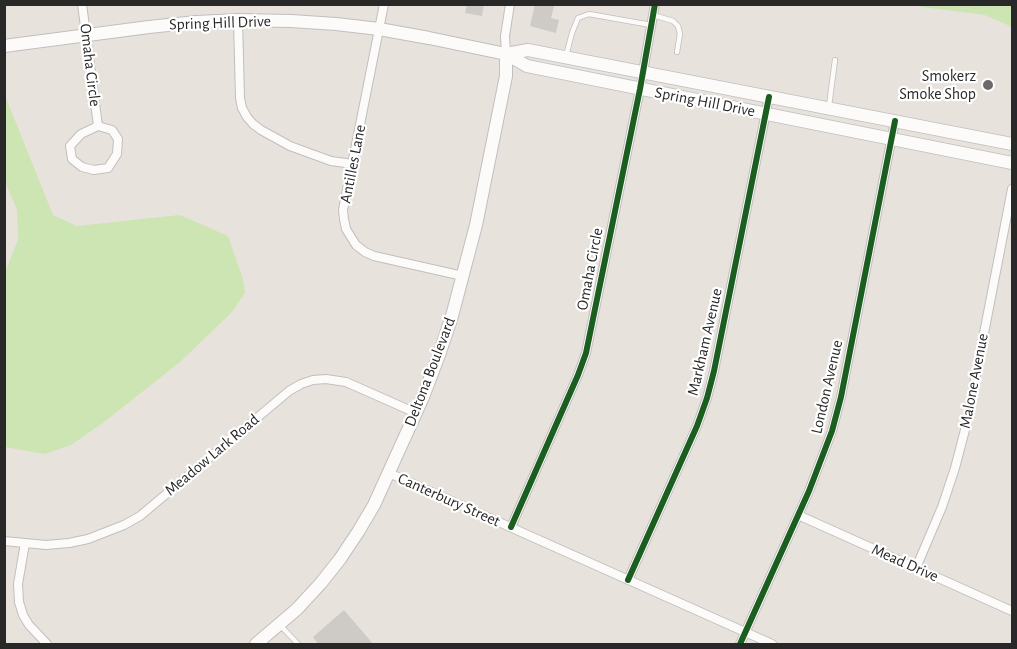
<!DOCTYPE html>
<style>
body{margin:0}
#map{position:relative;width:1017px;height:649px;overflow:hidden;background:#e8e2dc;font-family:"Alegreya Sans",sans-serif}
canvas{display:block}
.frame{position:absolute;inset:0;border:6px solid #282828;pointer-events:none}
</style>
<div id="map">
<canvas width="1017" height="649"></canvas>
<div class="frame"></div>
</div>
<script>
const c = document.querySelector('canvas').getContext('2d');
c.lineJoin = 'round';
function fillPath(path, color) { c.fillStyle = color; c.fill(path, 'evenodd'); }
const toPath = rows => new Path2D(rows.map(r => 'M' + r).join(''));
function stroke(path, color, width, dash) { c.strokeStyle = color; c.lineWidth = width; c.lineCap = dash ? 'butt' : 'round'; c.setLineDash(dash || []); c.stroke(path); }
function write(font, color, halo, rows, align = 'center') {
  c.font = font + ' "Alegreya Sans",sans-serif'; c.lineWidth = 4.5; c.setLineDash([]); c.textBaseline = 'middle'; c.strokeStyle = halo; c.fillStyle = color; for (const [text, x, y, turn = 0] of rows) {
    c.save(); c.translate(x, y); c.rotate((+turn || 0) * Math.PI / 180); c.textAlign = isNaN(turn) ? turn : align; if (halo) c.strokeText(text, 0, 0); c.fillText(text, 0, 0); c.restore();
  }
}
fillPath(toPath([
 [918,5,1012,5,1012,27,985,15,922,7],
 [4,93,53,215,77,226,180,215,228,236,243,279,245,293,232,312,180,362,104,422,71,445,45,454,5,447,5,272,18,240,17,210,5,182]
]), '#cce5b2');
fillPath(toPath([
 [467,4,484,4,482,16,465,13],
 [535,4,554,6,551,18,559,20,556,33,530,26],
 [344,610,374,645,319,645,313,637]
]), '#cecac6');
const service = toPath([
 [653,15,673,21,678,26,680,34,677,52],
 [566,56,572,33,578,18,589,14,651,25],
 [829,106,835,60],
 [280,625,298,644]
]);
const minor = toPath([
 [82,4,98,126],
 [384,4,343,210,344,219,346,229,356,245,365,252,374,256,463,276],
 [238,20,240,98,242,108,247,117,253,124,261,130,290,146,331,161,353,164],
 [506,54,505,36,510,4],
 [98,126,112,130,118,139,117,154,108,168,94,170,82,167,72,159,70,146,81,134,98,126],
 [389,473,772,644],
 [798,515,1012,611],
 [511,527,578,375,586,353,640,89,655,4],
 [4,541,46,545,69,543,88,539,124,525,140,516,289,391,301,384,313,380,326,379,346,382,416,413],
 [25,543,18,584,19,602,23,615,29,625,47,644],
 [916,568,942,507,955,468,966,426,1012,189],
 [628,580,697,426,707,398,714,371,769,97],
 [740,644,809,491,832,431,841,397,895,121]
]);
const secondary = toPath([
 [4,46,149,27,196,22,238,20,291,21,336,24,379,29,429,38,506,54,527,66,1012,163],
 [506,54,528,50,1012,144],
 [256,644,297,609,321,583,340,559,358,532,374,505,423,397,439,355,452,316,476,225,506,76,506,54]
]);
stroke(service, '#c0bfbf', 6);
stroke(minor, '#c0bfbf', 10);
stroke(secondary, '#c0bfbf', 14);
stroke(service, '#fcfbfa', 4.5);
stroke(minor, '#fcfbfa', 8);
stroke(secondary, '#fcfbfa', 12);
stroke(toPath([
 [511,527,578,375,586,353,640,89,655,4],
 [628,580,697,426,707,398,714,371,769,97],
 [740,644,809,491,832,431,841,397,895,121]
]), '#1b5e20', 6);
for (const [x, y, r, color] of [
 [988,85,6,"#6b6967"]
]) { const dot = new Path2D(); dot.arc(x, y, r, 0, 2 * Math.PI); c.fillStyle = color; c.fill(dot); stroke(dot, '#fff', 2); }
write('16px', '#282828', '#fff', [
 ["Spring Hill Drive",220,23,-2],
 ["Omaha Circle",90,65,83],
 ["Spring Hill Drive",705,102,11],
 ["Antilles Lane",353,164,-79],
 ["Omaha Circle",590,269,-79],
 ["Markham Avenue",705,342,-77],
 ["Deltona Boulevard",430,372,-69],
 ["Malone Avenue",974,381,-79],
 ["London Avenue",827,387,-77],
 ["Meadow Lark Road",212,455,-40],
 ["Canterbury Street",449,500,24],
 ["Mead Drive",905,563,24]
]);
write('16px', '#282828', '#fff', [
 ["Smokerz",976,76],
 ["Smoke Shop",976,94]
], 'right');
</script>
